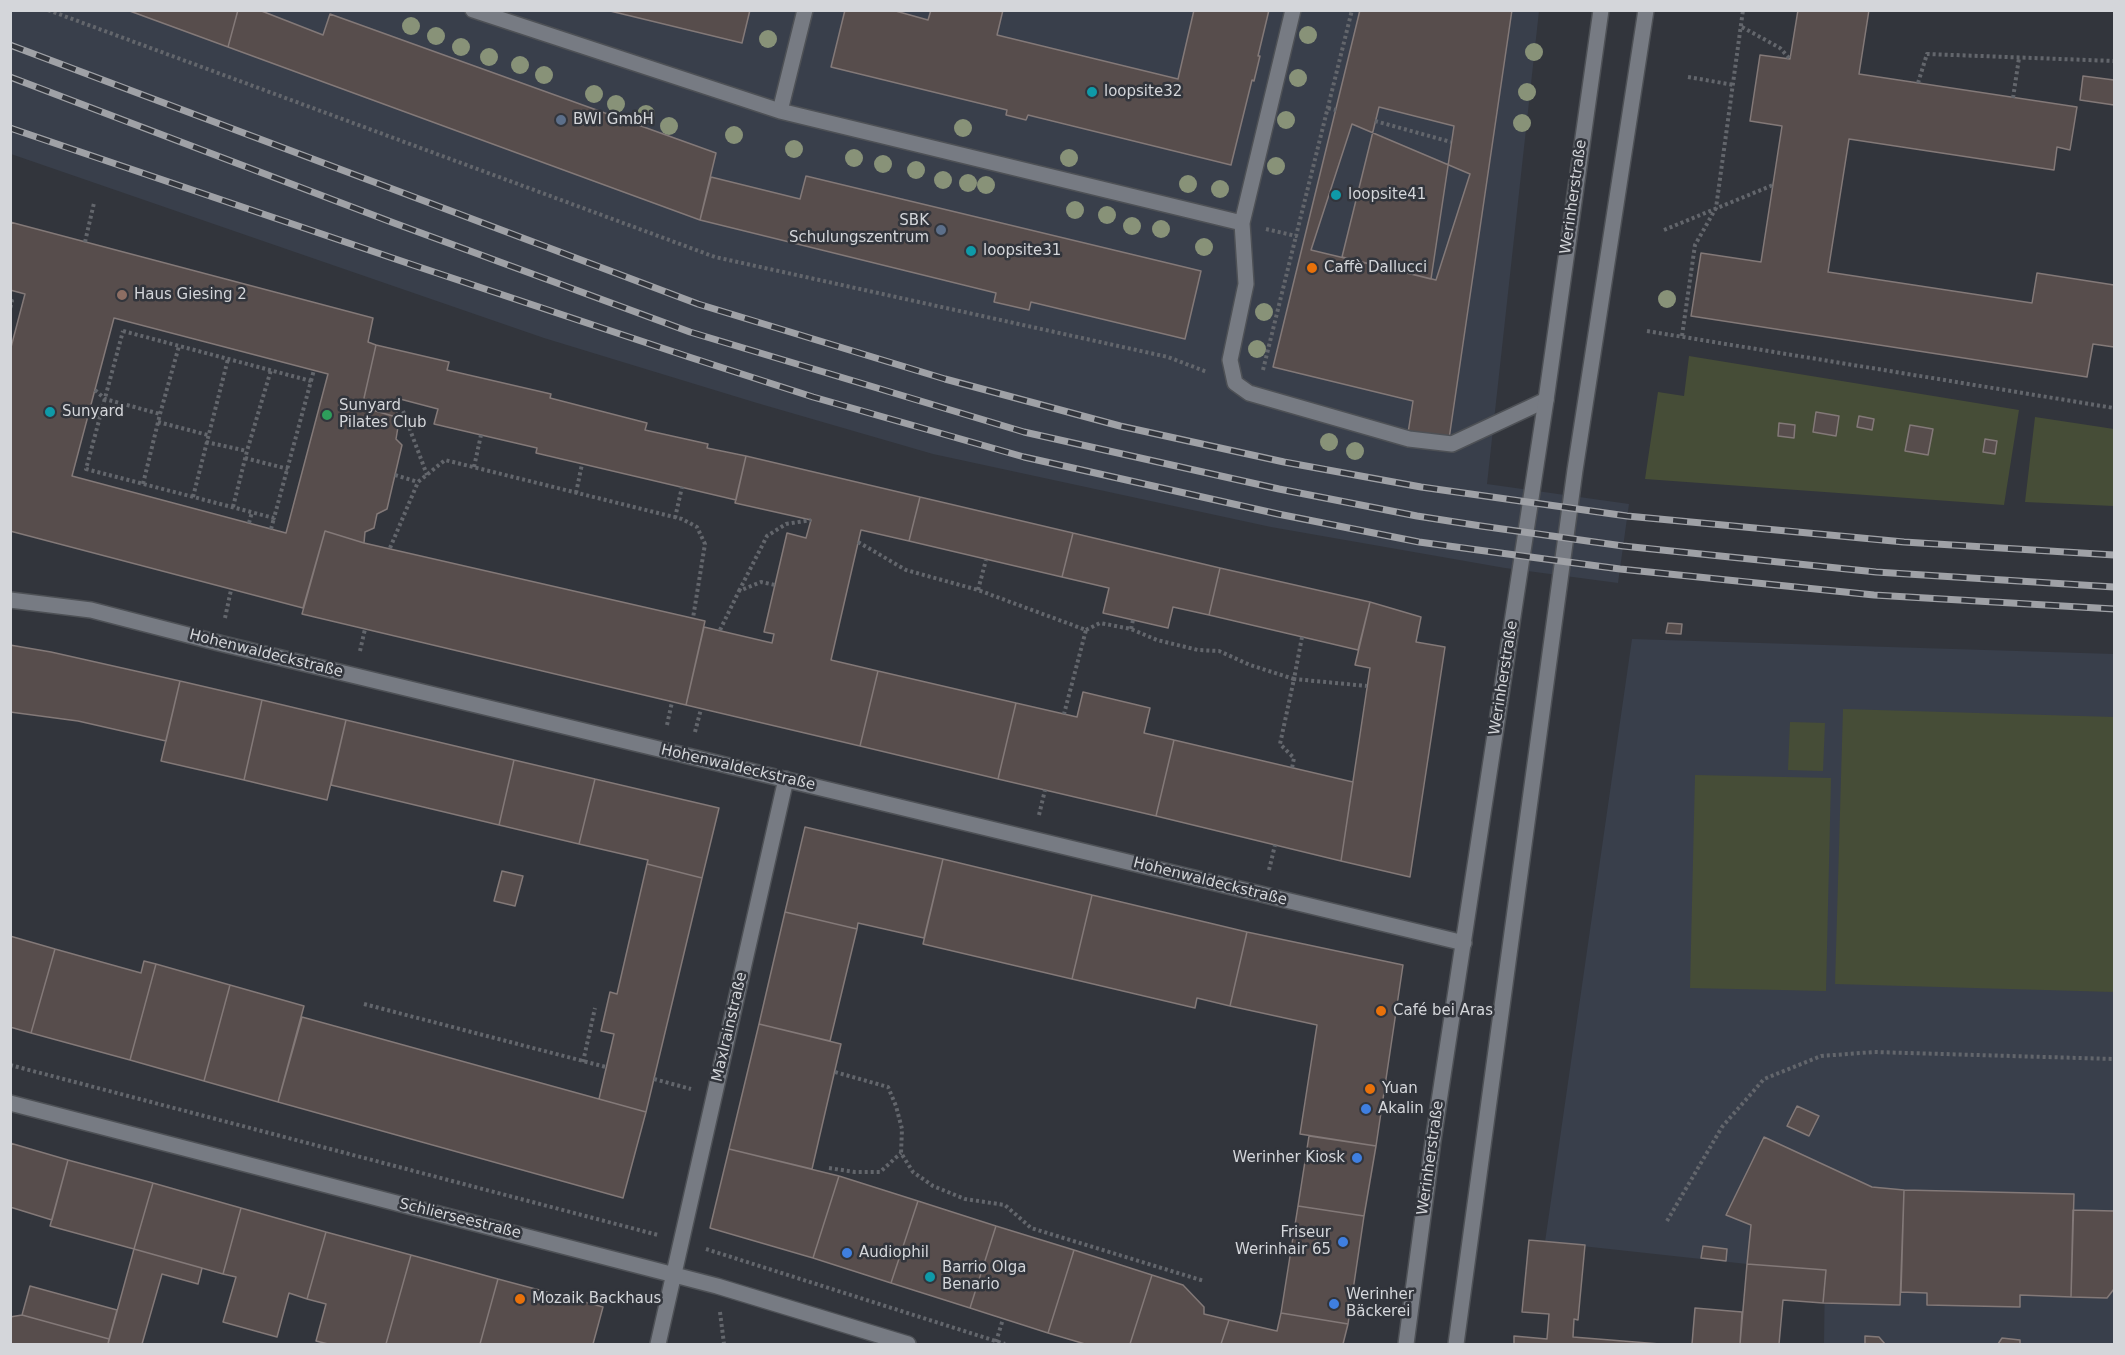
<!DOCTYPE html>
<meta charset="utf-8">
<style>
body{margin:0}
#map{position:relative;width:2125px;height:1355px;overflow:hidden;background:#32353c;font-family:"DejaVu Sans",sans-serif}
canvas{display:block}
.frame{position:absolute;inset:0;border:12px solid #d4d6da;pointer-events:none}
</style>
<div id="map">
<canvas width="2125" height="1355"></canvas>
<div class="frame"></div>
</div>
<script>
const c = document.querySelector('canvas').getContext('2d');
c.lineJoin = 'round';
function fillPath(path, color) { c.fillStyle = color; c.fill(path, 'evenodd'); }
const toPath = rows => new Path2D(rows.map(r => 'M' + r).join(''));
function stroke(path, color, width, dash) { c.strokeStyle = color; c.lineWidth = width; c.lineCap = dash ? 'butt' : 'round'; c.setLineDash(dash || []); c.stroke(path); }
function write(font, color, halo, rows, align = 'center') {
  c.font = font + ' "DejaVu Sans",sans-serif'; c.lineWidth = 5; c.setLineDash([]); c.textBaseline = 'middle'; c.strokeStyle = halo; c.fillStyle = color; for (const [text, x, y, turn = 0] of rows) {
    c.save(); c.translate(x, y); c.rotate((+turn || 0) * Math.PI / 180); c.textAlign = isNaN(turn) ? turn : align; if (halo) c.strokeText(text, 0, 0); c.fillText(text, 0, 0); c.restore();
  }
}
fillPath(toPath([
 [11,11,1539,11,1487,484,1629,504,1618,583,1505,568,1271,527,933,454,757,403,544,338,11,154],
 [1632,639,2114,654,2114,1344,1824,1344,1825,1270,1747,1264,1545,1242]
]), '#393f4b');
fillPath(toPath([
 [1689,356,2019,410,2004,505,1645,479,1658,392,1684,396],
 [2035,417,2114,429,2114,506,2025,502],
 [1843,709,2114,717,2114,992,1835,984],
 [1790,722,1825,723,1823,771,1788,770],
 [1695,775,1831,778,1826,991,1690,988]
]), '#464d37');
const building = toPath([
 [127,10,238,10,228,47,127,10],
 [238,10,259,10,323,35,330,14,716,153,700,220,228,47,238,10],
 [606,10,750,10,742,43,606,10],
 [845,10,892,10,928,20,931,10,1003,10,997,35,1178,79,1194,10,1269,10,1258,56,1260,56,1254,81,1252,80,1231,165,1028,115,1026,120,1006,115,1007,110,831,67,845,10],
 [1360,10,1512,10,1449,439,1408,433,1413,401,1273,367,1360,10],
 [1379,107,1454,126,1431,279,1342,257,1379,107],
 [1798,10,1869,10,1859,74,2077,107,2070,150,2057,147,2054,170,1849,139,1828,272,2032,303,2037,273,2114,285,2114,347,2093,344,2087,377,1691,316,1701,253,1761,262,1782,126,1750,121,1760,55,1790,59,1798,10],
 [2083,76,2114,80,2114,105,2080,100,2083,76],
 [1352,124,1470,174,1436,280,1311,250,1352,124],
 [806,176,1201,271,1185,339,1031,302,1029,310,994,302,996,293,700,220,711,177,800,199,806,176],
 [10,222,373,318,368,342,376,345,362,407,396,417,398,427,396,439,402,445,387,509,377,514,374,528,365,532,364,543,325,531,303,608,10,531,10,351,25,294,10,290,10,222],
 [114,318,328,374,286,533,72,476,114,318],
 [376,345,449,362,447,370,551,394,550,398,647,423,645,430,708,444,707,448,746,456,736,500,536,453,537,448,434,424,438,409,400,399,396,417,362,407,376,345],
 [1816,412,1839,416,1836,436,1813,432,1816,412],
 [1859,416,1874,419,1872,430,1857,427,1859,416],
 [1779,423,1795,425,1794,438,1778,436,1779,423],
 [1910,425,1933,429,1928,455,1905,451,1910,425],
 [1985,439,1997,441,1995,454,1983,452,1985,439],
 [746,456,920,497,909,541,861,530,831,660,878,671,860,746,686,705,704,627,772,643,774,634,764,632,787,533,806,538,811,520,735,503,746,456],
 [920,497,1073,533,1062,577,909,541,920,497],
 [325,531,364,543,705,621,686,705,302,614,325,531],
 [1073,533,1220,568,1209,615,1173,607,1168,628,1103,613,1109,588,1062,577,1073,533],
 [1220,568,1370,602,1358,650,1209,615,1220,568],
 [1370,602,1421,617,1416,642,1445,647,1410,877,1341,861,1370,668,1355,665,1370,602],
 [1668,623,1682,624,1681,634,1666,633,1668,623],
 [10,645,51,652,180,681,166,741,78,721,10,712,10,645],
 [878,671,1016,703,998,779,860,746,878,671],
 [180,681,262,700,244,780,161,761,180,681],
 [1083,692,1150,708,1144,733,1174,740,1156,816,998,779,1016,703,1077,717,1083,692],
 [262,700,346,720,327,800,244,780,262,700],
 [346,720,514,760,499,825,331,785,346,720],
 [1174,740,1353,782,1341,861,1156,816,1174,740],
 [514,760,595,779,579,844,499,825,514,760],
 [595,779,719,808,702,878,647,864,648,860,579,844,595,779],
 [805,827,943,859,924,938,858,923,857,929,785,912,805,827],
 [943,859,1092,895,1072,979,923,944,943,859],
 [647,864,702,878,646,1112,599,1099,614,1034,601,1031,610,992,617,994,647,864],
 [502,871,523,876,515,906,494,901,502,871],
 [1092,895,1247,932,1230,1006,1197,998,1195,1008,1072,979,1092,895],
 [785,912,857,929,830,1041,759,1024,785,912],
 [1247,932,1403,965,1376,1146,1300,1134,1317,1025,1230,1006,1247,932],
 [10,936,55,949,31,1033,10,1027,10,936],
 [55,949,141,973,144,961,156,964,130,1060,31,1033,55,949],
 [156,964,230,985,204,1081,130,1060,156,964],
 [230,985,304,1006,278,1102,204,1081,230,985],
 [302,1017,646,1112,623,1198,278,1102,302,1017],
 [759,1024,841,1044,812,1169,729,1149,759,1024],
 [1797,1106,1819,1116,1809,1136,1787,1126,1797,1106],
 [1309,1136,1376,1146,1364,1216,1298,1206,1309,1136],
 [1764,1137,1872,1187,1904,1190,1900,1305,1823,1303,1826,1270,1747,1264,1751,1225,1726,1215,1764,1137],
 [10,1143,68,1160,52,1220,10,1207,10,1143],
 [729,1149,839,1176,813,1258,710,1228,729,1149],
 [68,1160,153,1183,134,1249,50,1226,68,1160],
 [839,1176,918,1201,891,1283,813,1258,839,1176],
 [153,1183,241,1208,223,1274,134,1249,153,1183],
 [1904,1190,2074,1194,2071,1297,2020,1295,2020,1307,1927,1305,1927,1293,1901,1292,1904,1190],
 [918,1201,996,1226,970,1308,891,1283,918,1201],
 [1298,1206,1364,1216,1348,1324,1281,1313,1298,1206],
 [241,1208,326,1232,307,1299,289,1293,277,1337,223,1322,236,1277,223,1274,241,1208],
 [2073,1210,2114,1211,2114,1289,2107,1298,2071,1297,2073,1210],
 [996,1226,1074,1250,1048,1333,970,1308,996,1226],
 [326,1232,411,1255,386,1344,328,1344,316,1341,326,1304,307,1299,326,1232],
 [1529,1240,1585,1245,1578,1320,1574,1319,1573,1337,1660,1344,1514,1344,1514,1336,1547,1339,1549,1314,1522,1312,1529,1240],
 [1703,1246,1727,1249,1726,1261,1701,1258,1703,1246],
 [134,1249,202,1268,198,1284,162,1274,142,1344,108,1344,134,1249],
 [1074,1250,1152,1275,1130,1344,1085,1344,1048,1333,1074,1250],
 [411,1255,498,1279,480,1344,386,1344,411,1255],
 [1747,1264,1826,1270,1823,1303,1783,1300,1779,1344,1740,1344,1747,1264],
 [1152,1275,1183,1285,1204,1307,1204,1314,1229,1320,1221,1344,1130,1344,1152,1275],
 [498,1279,603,1307,593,1344,480,1344,498,1279],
 [30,1286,117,1310,109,1339,22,1315,30,1286],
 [1695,1308,1742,1312,1740,1344,1692,1344,1695,1308],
 [1281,1313,1348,1324,1343,1344,1221,1344,1229,1320,1277,1331,1281,1313],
 [22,1315,109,1339,108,1344,10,1344,10,1317,22,1315],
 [1865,1336,1879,1337,1885,1344,1865,1344,1865,1336],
 [2002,1338,2020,1340,2020,1344,1998,1344,2002,1338]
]);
fillPath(building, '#574d4c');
stroke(building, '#837978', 1.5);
const service = toPath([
 [473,10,780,111,1242,223,1246,284,1230,360,1235,383,1249,393,1409,439,1452,444,1546,400],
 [780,111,805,10],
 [1242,223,1293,10]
]);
const minor = toPath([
 [10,600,91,610,219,643,1464,943],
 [10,1103,717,1286,908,1344],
 [658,1344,786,779]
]);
const secondary = toPath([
 [1406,1344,1433,1141,1546,400,1601,10],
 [1456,1344,1575,470,1646,10]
]);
stroke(service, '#4e5156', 18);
stroke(minor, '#4e5156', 18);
stroke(secondary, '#4e5156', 18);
stroke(toPath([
 [48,10,715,257,1168,357,1207,372],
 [1742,27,1780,48,1790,59],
 [1688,77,1734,85],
 [1918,83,1927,54,2114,61],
 [2013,98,2019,58],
 [1328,108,1336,110],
 [1375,121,1451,142],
 [1266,229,1296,236,1352,10],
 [1664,230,1773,185],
 [85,242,94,203],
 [10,301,12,301,10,309],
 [123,331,311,381,274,518,86,469,123,331],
 [1647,331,2114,408],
 [1682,336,1695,245,1716,208,1743,10],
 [1263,370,1296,236],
 [311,381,314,370],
 [95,390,105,399,160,414],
 [403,411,427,475],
 [158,422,208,435],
 [206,442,247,451],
 [245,458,288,469],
 [474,467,481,435],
 [395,475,418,482],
 [143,484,160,414,179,346],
 [576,493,582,464],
 [193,497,228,359],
 [233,507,247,451,271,370],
 [675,518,682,487],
 [249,523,252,512],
 [271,529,274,518],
 [858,542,906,570,978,590,1086,630,1064,714],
 [390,548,418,482,445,460,682,519,697,527,705,544,693,618],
 [978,590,986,560],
 [739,591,767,536,786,524,811,520],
 [225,618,231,590],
 [1131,629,1133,620],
 [720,630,739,591,761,582,775,585],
 [1086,630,1100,623,1131,629,1157,640,1198,650,1219,651,1250,665,1294,679,1280,744,1294,758,1292,768],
 [1302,637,1294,679,1367,686],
 [360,651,365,629],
 [667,725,672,702],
 [695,732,701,709],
 [1039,815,1045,790],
 [1269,870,1275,845],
 [364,1004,606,1067],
 [583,1062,595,1008],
 [10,1065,658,1235],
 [835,1072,888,1087,896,1106,902,1129,901,1153,913,1172,933,1186,965,1199,1005,1205,1031,1228,1204,1281],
 [654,1079,691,1089],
 [829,1168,855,1172,880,1172,901,1153],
 [1667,1221,1722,1127,1764,1079,1821,1056,1874,1052,2114,1059],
 [706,1249,1005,1344],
 [720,1312,724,1344],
 [996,1342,1003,1319]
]), '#63666c', 4, [3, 3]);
stroke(service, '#777b83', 15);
stroke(minor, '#777b83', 15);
stroke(secondary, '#777b83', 15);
const rail = toPath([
 [10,45,698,304,945,379,1120,426,1284,462,1421,487,1627,516,1904,542,2114,555],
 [10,77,394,223,690,332,1024,432,1279,489,1417,516,1481,526,1623,546,1876,572,2114,587],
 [10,128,413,265,689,357,813,397,1024,457,1278,514,1419,542,1478,550,1620,569,1874,595,2114,609]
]);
stroke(rail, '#9fa1a6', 7);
stroke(rail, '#32353c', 4.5, [14]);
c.fillStyle = '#889278';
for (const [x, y] of [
 [411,26],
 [1308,35],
 [436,36],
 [768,39],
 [461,47],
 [1534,52],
 [489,57],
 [520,65],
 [544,75],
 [1298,78],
 [1527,92],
 [594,94],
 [616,104],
 [646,114],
 [1286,120],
 [1522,123],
 [669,126],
 [963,128],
 [734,135],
 [794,149],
 [854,158],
 [1069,158],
 [883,164],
 [1276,166],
 [916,170],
 [943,180],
 [968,183],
 [1188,184],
 [986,185],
 [1220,189],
 [1075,210],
 [1107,215],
 [1132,226],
 [1161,229],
 [1204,247],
 [1667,299],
 [1264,312],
 [1257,349],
 [1329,442],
 [1355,451]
]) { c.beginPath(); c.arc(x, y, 9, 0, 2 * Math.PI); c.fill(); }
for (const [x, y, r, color] of [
 [1092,92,6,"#0f9aa8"],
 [561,120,6,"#5c6f8a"],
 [1336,195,6,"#0f9aa8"],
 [941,230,6,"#5c6f8a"],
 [971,251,6,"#0f9aa8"],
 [1312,268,6,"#e8710a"],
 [122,295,6,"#8d6e63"],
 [50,412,6,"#0f9aa8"],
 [327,415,6,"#2e9e5b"],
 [1381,1011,6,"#e8710a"],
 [1370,1089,6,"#e8710a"],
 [1366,1109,6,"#3f7fe0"],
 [1357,1158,6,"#3f7fe0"],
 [1343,1242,6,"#3f7fe0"],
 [847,1253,6,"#3f7fe0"],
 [930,1277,6,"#0f9aa8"],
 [520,1299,6,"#e8710a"],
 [1334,1304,6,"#3f7fe0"]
]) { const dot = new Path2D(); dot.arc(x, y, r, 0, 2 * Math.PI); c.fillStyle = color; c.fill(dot); stroke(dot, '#32353c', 2); }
write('15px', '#d4d6da', '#32353c', [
 ["loopsite32",1104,92],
 ["BWI GmbH",573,120],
 ["loopsite41",1348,195],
 ["SBK",929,221,"right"],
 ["Schulungszentrum",929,238,"right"],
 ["loopsite31",983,251],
 ["Caffè Dallucci",1324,268],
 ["Haus Giesing 2",134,295],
 ["Sunyard",339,406],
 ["Pilates Club",339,423],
 ["Sunyard",62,412],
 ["Café bei Aras",1393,1011],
 ["Yuan",1382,1089],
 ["Akalin",1378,1109],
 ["Werinher Kiosk",1345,1158,"right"],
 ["Friseur",1331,1233,"right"],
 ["Werinhair 65",1331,1250,"right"],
 ["Audiophil",859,1253],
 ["Barrio Olga",942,1268],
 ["Benario",942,1285],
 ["Werinher",1346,1295],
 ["Bäckerei",1346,1312],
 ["Mozaik Backhaus",532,1299]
], 'left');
write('15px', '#d4d6da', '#32353c', [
 ["Werinherstraße",1574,197,-82],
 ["Hohenwaldeckstraße",266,654,14],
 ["Werinherstraße",1504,678,-81],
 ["Hohenwaldeckstraße",738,768,13],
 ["Hohenwaldeckstraße",1210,882,14],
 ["Maxlrainstraße",730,1027,-77],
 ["Werinherstraße",1431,1158,-82],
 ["Schlierseestraße",460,1219,14]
]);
</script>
